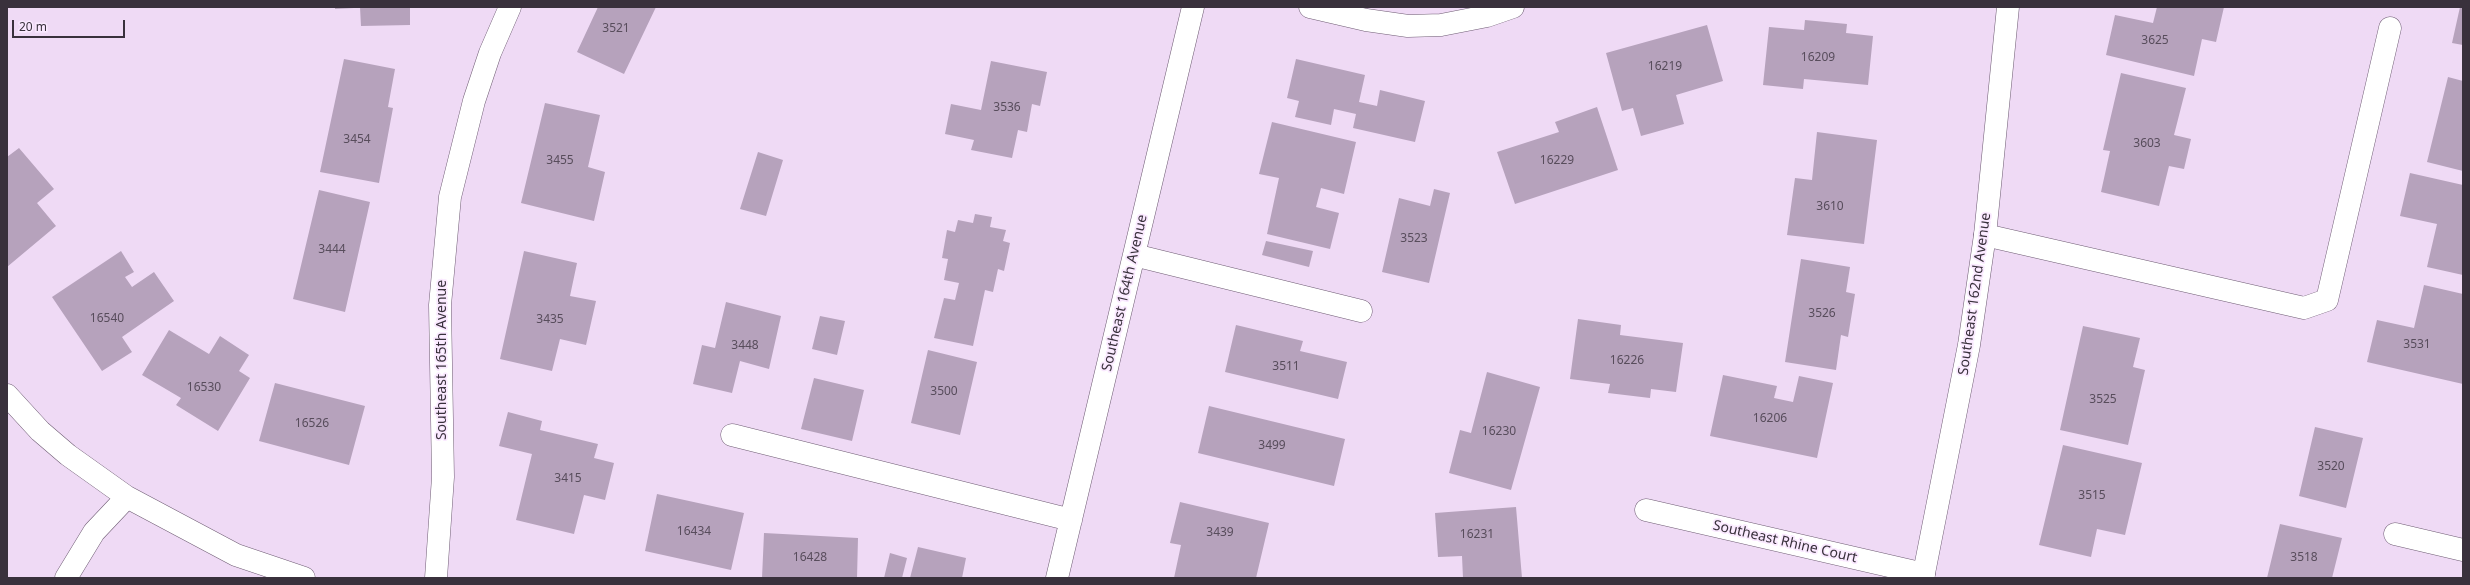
<!DOCTYPE html>
<style>
body{margin:0}
#map{position:relative;width:2470px;height:585px;overflow:hidden;background:#efdaf5;font-family:"Noto Sans",sans-serif}
canvas{display:block}
.frame{position:absolute;inset:0;border:8px solid #39313c;pointer-events:none}
.scale{position:absolute;left:12px;top:20px;width:113px;height:18px;box-sizing:border-box;border:2px solid #39313c;border-top:0;padding-left:5px;font-size:12px;line-height:14px;white-space:nowrap;color:#39313c;-webkit-text-stroke:3px #fae9ff;paint-order:stroke}
</style>
<div id="map">
<canvas width="2470" height="585"></canvas>
<div class="frame"></div>
<div class="scale">20 m</div>
</div>
<script>
const c = document.querySelector('canvas').getContext('2d');
c.lineJoin = 'round';
function fillPath(path, color) { c.fillStyle = color; c.fill(path, 'evenodd'); }
const toPath = rows => new Path2D(rows.map(r => 'M' + r).join(''));
function stroke(path, color, width, dash) { c.strokeStyle = color; c.lineWidth = width; c.lineCap = dash ? 'butt' : 'round'; c.setLineDash(dash || []); c.stroke(path); }
function write(font, color, halo, rows, align = 'center') {
  c.font = font + ' "Noto Sans",sans-serif'; c.lineWidth = 3.5; c.setLineDash([]); c.textBaseline = 'middle'; c.strokeStyle = halo; c.fillStyle = color; for (const [text, x, y, turn = 0] of rows) {
    c.save(); c.translate(x, y); c.rotate((+turn || 0) * Math.PI / 180); c.textAlign = isNaN(turn) ? turn : align; if (halo) c.strokeText(text, 0, 0); c.fillText(text, 0, 0); c.restore();
  }
}
fillPath(toPath([
 [335,7,354,7,354,8,335,9],
 [360,7,410,7,410,25,361,26],
 [598,7,656,7,624,74,577,52],
 [2157,7,2224,7,2216,42,2202,39,2194,76,2106,55,2115,15,2153,23],
 [2460,7,2463,7,2463,45,2452,43],
 [1805,20,1847,24,1846,33,1873,36,1868,85,1804,79,1803,89,1763,85,1769,27,1804,30],
 [1707,25,1723,81,1676,95,1684,124,1641,136,1633,108,1622,111,1606,53],
 [344,59,395,69,388,107,393,108,379,183,320,172],
 [1296,59,1365,75,1359,102,1377,106,1380,90,1425,101,1415,142,1353,128,1356,114,1334,109,1331,125,1295,117,1299,101,1287,98],
 [991,61,1047,72,1040,106,1032,104,1027,132,1018,130,1012,158,971,150,974,140,945,134,951,104,981,110],
 [2121,73,2186,88,2174,135,2191,139,2184,169,2169,166,2159,206,2101,192,2110,151,2103,150],
 [2448,77,2463,81,2463,171,2427,162],
 [545,103,600,115,588,167,605,172,594,221,521,203],
 [1597,107,1618,170,1515,204,1497,152,1559,132,1555,122],
 [1272,122,1356,142,1344,194,1321,188,1316,207,1339,213,1330,249,1267,234,1279,178,1259,174],
 [1817,132,1877,140,1864,244,1787,235,1795,178,1812,180],
 [19,148,54,189,37,203,56,226,7,267,7,157],
 [758,152,783,160,766,216,740,209],
 [2410,173,2463,185,2463,275,2427,267,2437,224,2400,216],
 [1434,189,1450,193,1429,283,1382,272,1399,198,1430,206],
 [319,190,370,202,345,312,293,299],
 [975,214,992,217,990,227,1006,230,1003,241,1010,243,1004,271,998,269,993,292,985,290,973,346,934,338,944,298,955,300,959,283,944,280,948,259,942,258,947,230,955,232,958,220,973,223],
 [1266,241,1313,251,1309,267,1262,255],
 [121,251,134,272,125,277,132,287,154,272,174,301,122,337,132,352,102,371,52,297],
 [524,251,577,263,570,296,596,301,586,345,560,339,552,371,500,359],
 [1801,259,1850,267,1846,292,1855,294,1848,337,1841,335,1836,370,1785,362],
 [2424,285,2463,294,2463,384,2367,362,2377,320,2414,328],
 [726,302,781,316,769,369,740,361,732,393,693,384,702,345,715,348],
 [820,316,845,321,837,355,812,349],
 [1578,319,1621,325,1620,335,1683,343,1676,392,1651,389,1650,398,1608,393,1610,384,1570,379],
 [1236,325,1303,341,1300,351,1347,362,1338,399,1225,372],
 [2083,326,2140,338,2133,367,2145,370,2128,445,2060,430],
 [169,330,209,354,220,336,249,355,239,371,250,378,218,431,176,405,181,398,142,375],
 [928,350,977,362,960,435,911,423],
 [1487,372,1540,387,1511,490,1449,473,1460,430,1471,433],
 [1723,375,1777,386,1774,398,1793,402,1799,376,1833,383,1817,458,1710,436],
 [814,378,864,390,852,441,801,429],
 [275,383,365,406,349,465,259,441],
 [1209,406,1345,439,1334,486,1198,453],
 [508,412,542,421,540,430,598,444,594,458,614,463,605,500,584,495,574,534,516,520,532,454,499,446],
 [2315,427,2363,438,2346,508,2299,496],
 [2063,445,2142,463,2125,535,2097,529,2091,557,2039,545],
 [657,494,744,513,731,570,645,551],
 [1180,502,1269,523,1256,578,1174,578,1181,545,1170,543],
 [1516,507,1522,578,1463,578,1462,556,1438,557,1435,513],
 [2280,524,2342,538,2332,578,2267,578],
 [764,533,858,538,857,578,762,578],
 [918,547,966,558,962,578,910,578],
 [890,553,907,558,902,578,884,578]
]), '#b6a2bc');
const minor = toPath([
 [1310,7,1366,20,1408,26,1441,25,1487,16,1513,7],
 [1985,235,2304,308,2327,300,2390,28],
 [1134,255,1361,311],
 [7,395,40,431,68,455,127,497,236,555,304,578],
 [732,435,1071,520],
 [1646,510,1924,574],
 [2395,534,2463,550],
 [66,578,94,532,127,497],
 [436,578,443,477,440,305,450,197,474,101,490,53,510,7],
 [1057,578,1193,7]
]);
const major = toPath([
 [1923,578,1969,345,1985,235,2008,7]
]);
stroke(minor, '#6f5d74', 23);
stroke(major, '#6f5d74', 23);
stroke(minor, '#fff', 22);
stroke(major, '#fff', 22);
write('12px', '#584d5c', null, [
 ["3521",616,29],
 ["3625",2155,41],
 ["16209",1818,58],
 ["16219",1665,67],
 ["3536",1007,108],
 ["3454",357,140],
 ["3603",2147,144],
 ["3455",560,161],
 ["16229",1557,161],
 ["3610",1830,207],
 ["3523",1414,239],
 ["3444",332,250],
 ["3526",1822,314],
 ["16540",107,319],
 ["3435",550,320],
 ["3531",2417,345],
 ["3448",745,346],
 ["16226",1627,361],
 ["3511",1286,367],
 ["16530",204,388],
 ["3500",944,392],
 ["3525",2103,400],
 ["16206",1770,419],
 ["16526",312,424],
 ["16230",1499,432],
 ["3499",1272,446],
 ["3520",2331,467],
 ["3415",568,479],
 ["3515",2092,496],
 ["16434",694,532],
 ["3439",1220,533],
 ["16231",1477,535],
 ["16428",810,558],
 ["3518",2304,558]
]);
write('14px', '#39313c', '#fae9ff', [
 ["Southeast 164th Avenue",1125,293,-77],
 ["Southeast 162nd Avenue",1975,294,-82],
 ["Southeast 165th Avenue",442,360,-90],
 ["Southeast Rhine Court",1785,542,13]
]);
</script>
